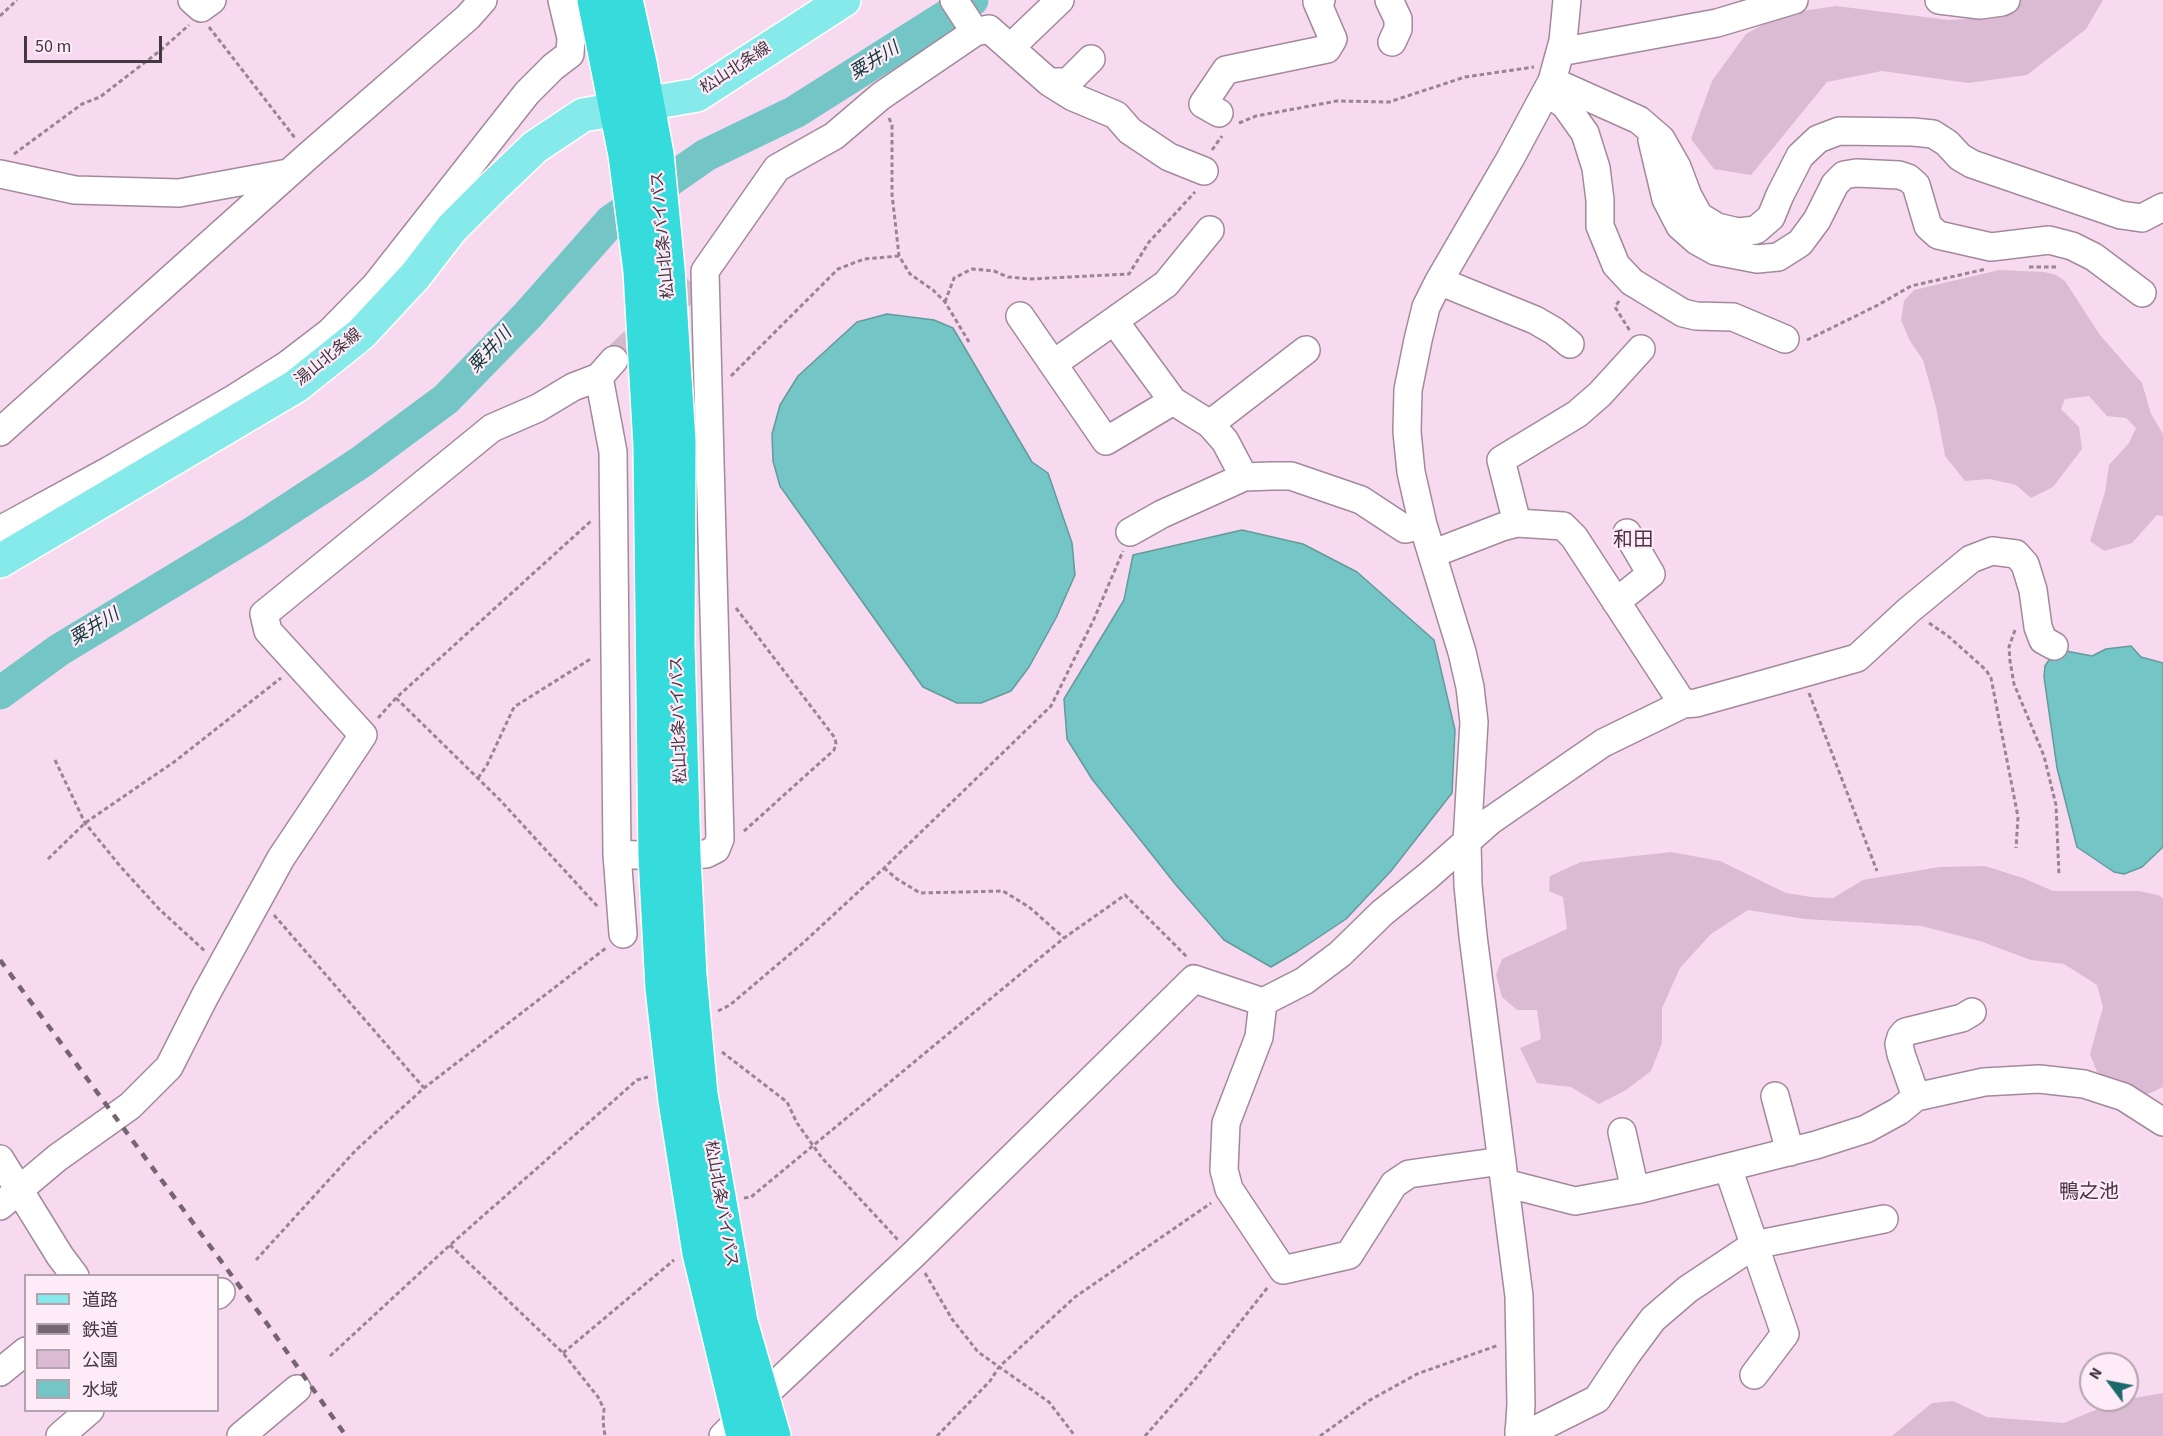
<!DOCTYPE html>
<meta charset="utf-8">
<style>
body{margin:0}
#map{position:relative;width:2163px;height:1436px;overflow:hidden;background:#f7daef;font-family:"Source Sans 3","Noto Sans JP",sans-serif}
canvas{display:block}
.legend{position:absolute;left:24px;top:1274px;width:195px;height:138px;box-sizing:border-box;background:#fdebf8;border:2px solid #b3a3ae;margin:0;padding:8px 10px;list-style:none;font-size:18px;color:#433740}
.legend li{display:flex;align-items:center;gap:12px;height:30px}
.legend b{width:30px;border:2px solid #b3a3ae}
.north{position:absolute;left:2079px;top:1352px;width:60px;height:60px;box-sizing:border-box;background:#fdebf8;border:2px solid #b3a3ae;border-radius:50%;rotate:302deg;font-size:16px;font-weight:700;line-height:24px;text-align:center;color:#433740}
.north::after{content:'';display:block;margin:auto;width:21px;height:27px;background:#1c696a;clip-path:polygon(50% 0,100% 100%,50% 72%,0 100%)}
.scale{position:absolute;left:24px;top:36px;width:138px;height:27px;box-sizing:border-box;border:3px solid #433740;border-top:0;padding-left:8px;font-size:18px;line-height:21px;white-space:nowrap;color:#433740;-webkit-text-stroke:4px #fdebf8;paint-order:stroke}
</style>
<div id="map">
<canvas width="2163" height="1436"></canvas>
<ul class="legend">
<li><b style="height:8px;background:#86e9ea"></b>道路</li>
<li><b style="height:8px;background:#756471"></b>鉄道</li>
<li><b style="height:16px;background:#dbbbd3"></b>公園</li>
<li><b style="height:16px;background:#74c5c5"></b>水域</li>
</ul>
<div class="north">N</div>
<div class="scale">50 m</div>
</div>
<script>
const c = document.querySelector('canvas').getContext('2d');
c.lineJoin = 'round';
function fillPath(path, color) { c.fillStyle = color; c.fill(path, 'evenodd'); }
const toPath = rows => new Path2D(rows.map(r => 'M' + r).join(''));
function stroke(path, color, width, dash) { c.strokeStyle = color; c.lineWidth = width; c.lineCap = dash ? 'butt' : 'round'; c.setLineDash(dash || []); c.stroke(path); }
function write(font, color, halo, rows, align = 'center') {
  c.font = font + ' "Source Sans 3","Noto Sans JP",sans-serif'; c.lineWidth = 4.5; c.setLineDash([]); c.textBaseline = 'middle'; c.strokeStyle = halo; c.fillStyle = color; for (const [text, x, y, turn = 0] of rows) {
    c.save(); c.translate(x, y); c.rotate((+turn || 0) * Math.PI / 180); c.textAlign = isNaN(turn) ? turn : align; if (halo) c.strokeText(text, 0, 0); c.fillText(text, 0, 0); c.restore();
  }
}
fillPath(toPath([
 [2013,0,2103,0,2086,29,2027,75,1968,83,1882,71,1827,82,1751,175,1714,169,1691,139,1712,81,1746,34,1782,14,1836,6,1949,20,1984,18,2007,7],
 [1999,270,2044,272,2056,275,2065,281,2100,335,2142,383,2151,414,2163,434,2163,516,2157,515,2132,543,2104,551,2090,541,2105,492,2109,465,2129,443,2136,428,2126,418,2107,416,2089,396,2065,399,2061,409,2079,427,2082,449,2053,487,2031,498,2016,485,1990,479,1965,481,1945,456,1936,407,1923,360,1910,341,1901,320,1904,301,1914,290],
 [1671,852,1720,861,1786,893,1811,897,1833,898,1863,880,1939,867,1985,866,2023,878,2053,891,2139,891,2158,895,2163,898,2163,1087,2146,1095,2123,1087,2097,1072,2090,1054,2103,1007,2097,985,2064,964,2031,960,1980,941,1921,926,1805,919,1748,910,1711,934,1680,968,1662,1008,1662,1043,1651,1071,1626,1090,1599,1104,1571,1087,1537,1083,1520,1048,1541,1039,1537,1010,1517,1010,1502,997,1496,975,1502,959,1567,929,1563,897,1549,891,1550,876,1581,862],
 [2163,1393,2163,1436,1892,1436,1932,1403,1953,1401,1987,1417,2064,1423,2117,1401]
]), '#dbbbd3');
const water = toPath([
 [887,314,934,320,953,328,1032,462,1048,473,1072,543,1075,575,1056,618,1029,667,1011,691,981,703,957,703,923,687,780,486,773,461,772,434,780,405,798,376,857,322,887,314],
 [1242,530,1303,544,1357,572,1434,640,1455,730,1452,793,1391,871,1346,919,1298,951,1271,967,1224,940,1176,885,1092,779,1067,739,1064,699,1124,600,1133,555,1242,530],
 [2131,646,2141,657,2163,663,2163,847,2142,867,2124,874,2114,872,2077,847,2057,768,2044,677,2045,666,2051,657,2066,651,2092,656,2106,649,2131,646]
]);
fillPath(water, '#74c5c5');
stroke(water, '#659a9d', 1.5);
stroke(toPath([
 [0,693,59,650,254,532,361,462,446,399,527,316,611,221,706,155,795,112,972,0]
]), '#74c5c5', 33);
stroke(toPath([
 [614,360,699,278]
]), '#d3b9cc', 27, [27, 14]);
const minor = toPath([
 [192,0,201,8,212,0],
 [954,0,975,32],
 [1389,0,1398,19,1398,29,1392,42],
 [1939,0,1980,5,2002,2,2006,0],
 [1011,47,1060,0],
 [1560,52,1717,23,1794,0],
 [1552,81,1639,120,1661,139,1677,167,1688,196,1699,216,1717,227,1738,232,1756,230,1771,217,1780,195,1800,156,1818,139,1839,131,1913,132,1933,134,1947,143,1960,157,1972,164,2121,215,2142,218,2163,207],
 [1049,82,1068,82,1091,59],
 [1547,92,1565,105,1585,133,1596,168,1600,200,1600,226,1616,265,1632,282,1683,313,1696,316,1733,317,1785,339],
 [1219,113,1203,104,1226,70,1327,49,1333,39,1317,2,1321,0],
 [1652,140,1666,199,1680,226,1697,241,1715,251,1757,259,1778,257,1800,243,1817,220,1835,184,1844,175,1856,173,1899,175,1908,178,1916,185,1928,226,1938,235,1991,247,2049,240,2072,246,2094,257,2142,293],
 [0,174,75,190,179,193,288,173],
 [1439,281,1535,320,1554,331,1570,344],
 [1020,316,1106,441,1173,401,1210,424,1225,441,1244,477],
 [1115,322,1173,401],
 [1053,364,1166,284,1210,230],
 [599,377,613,452,617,854,623,934],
 [1210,424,1306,350],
 [0,432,308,156,468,17,483,0],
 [110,470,235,398,287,365,330,332,375,286,527,93,553,67,570,54,571,38,562,0],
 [1517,523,1501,460,1577,414,1600,394,1641,349],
 [0,530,110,470,119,486],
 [1130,532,1162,514,1244,477,1272,476,1291,476,1361,500,1405,529,1423,525],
 [1616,602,1651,574,1627,533],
 [1683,704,1696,703,1857,658,1909,610,1971,559,1992,551,2016,554,2025,564,2033,590,2038,627,2043,640,2054,646],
 [617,854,655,856,706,854,716,849,720,839,705,271,777,168,834,136,881,96,975,32,989,29,1049,82,1073,97,1116,115,1130,131,1169,157,1204,171],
 [1263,1002,1259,1037,1226,1123,1224,1170,1229,1189,1283,1270,1349,1255,1394,1184,1409,1174,1502,1161],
 [1775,1096,1790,1152],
 [1916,1097,1901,1054,1899,1044,1901,1037,1905,1032,1962,1018,1972,1012],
 [1622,1132,1635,1190],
 [0,1159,60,1256,75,1276],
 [1728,1168,1785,1334,1754,1375],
 [1505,1183,1575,1201,1641,1189,1816,1145,1866,1129,1899,1111,1916,1097,1984,1082,2039,1079,2084,1084,2124,1097,2163,1122],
 [0,1206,57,1158,130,1106,169,1067,205,996,281,858,363,735,268,631,264,614,492,428,538,408,573,387,599,377,614,360],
 [218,1295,221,1292],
 [0,1372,26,1351],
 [1519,1430,1537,1429,1597,1399,1627,1354,1653,1319,1688,1289,1754,1245,1884,1219],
 [60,1436,90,1410],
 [241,1436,297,1389],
 [723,1436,762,1397,913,1255,1194,979,1263,1002,1304,981,1340,954,1382,913,1428,876,1490,821,1603,743,1683,704,1574,537,1563,526,1517,523,1502,527,1432,554],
 [1519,1436,1521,1404,1519,1296,1473,936,1468,885,1467,842,1474,722,1470,687,1462,652,1423,525,1411,472,1407,432,1408,390,1418,340,1426,307,1439,281,1510,159,1552,81,1563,41,1567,0]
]);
const major = toPath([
 [0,561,296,386,361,334,415,276,452,228,492,188,535,147,583,115,697,95,844,0]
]);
const highway = toPath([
 [594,0,625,155,640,271,650,446,655,856,662,988,675,1101,699,1253,743,1436],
 [626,0,640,63,657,154,668,269,679,441,678,645,684,856,690,976,697,1052,701,1094,741,1322,774,1436]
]);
stroke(minor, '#a3899d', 30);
stroke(major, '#fff', 36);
stroke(highway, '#fff', 36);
stroke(toPath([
 [0,16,17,0],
 [209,27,295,138],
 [889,118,892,125,892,194,899,256,910,274,933,290,945,302,969,342],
 [1239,123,1256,116,1337,101,1389,102,1465,77,1534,67],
 [1212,150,1222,136],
 [14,154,82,104,100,97,161,50,189,25],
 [2029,267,2058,267],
 [1619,301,1615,307,1630,331],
 [945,302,954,278,972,269,994,271,1008,277,1030,279,1129,274,1149,242,1195,192],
 [1807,340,1878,305,1911,286,1986,269],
 [731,376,838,269,864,259,899,256],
 [736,608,835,738,836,744,834,750,743,832],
 [1929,623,1948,636,1986,670,1991,678,2018,817,2016,848],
 [2015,630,2009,647,2010,661,2014,684,2044,756,2056,805,2059,875],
 [1809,693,1877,871],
 [396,698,500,800,599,908],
 [378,718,396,698,591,521],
 [55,760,85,823,120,866,159,909,206,952],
 [478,778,487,765,514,707,592,658],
 [48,859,85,823,174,762,281,678],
 [884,868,897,879,920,893,1003,891,1029,907,1064,938],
 [274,915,424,1088],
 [718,1011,730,1005,803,943,884,868,1051,706,1094,619,1123,551],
 [722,1052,787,1102,797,1123,822,1158,898,1240],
 [744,1198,751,1197,1064,938,1125,895,1187,957],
 [450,1245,563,1353,598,1397,604,1409,603,1421,605,1436],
 [256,1260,356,1150,424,1088,606,948],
 [925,1273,952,1319,978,1352,1049,1402,1075,1436],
 [563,1353,674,1260],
 [330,1356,450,1245,637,1080,648,1077],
 [937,1436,990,1381,999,1367,1075,1297,1211,1203],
 [1145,1436,1196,1378,1268,1287],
 [1320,1436,1370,1400,1417,1374,1499,1345]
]), '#988492', 3, [4.5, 3]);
stroke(minor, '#fff', 27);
stroke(major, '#86e9ea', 33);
stroke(highway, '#36dbdc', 33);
stroke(toPath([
 [0,960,268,1325,346,1436]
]), '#756471', 4.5, [8, 8]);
write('16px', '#433740', '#fdebf8', [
 ["松山北条線",736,69,-33],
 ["松山北条バイパス",664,235,-95],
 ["湯山北条線",329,358,-39],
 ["松山北条バイパス",680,720,-92],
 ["松山北条バイパス",720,1204,80]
]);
write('italic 18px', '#123939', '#fdebf8', [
 ["粟井川",875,62,-32],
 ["粟井川",491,351,-47],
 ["粟井川",95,628,-31]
]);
write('20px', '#4a3344', '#fdebf8', [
 ["和田",1633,542],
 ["鴨之池",2089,1194]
]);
</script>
